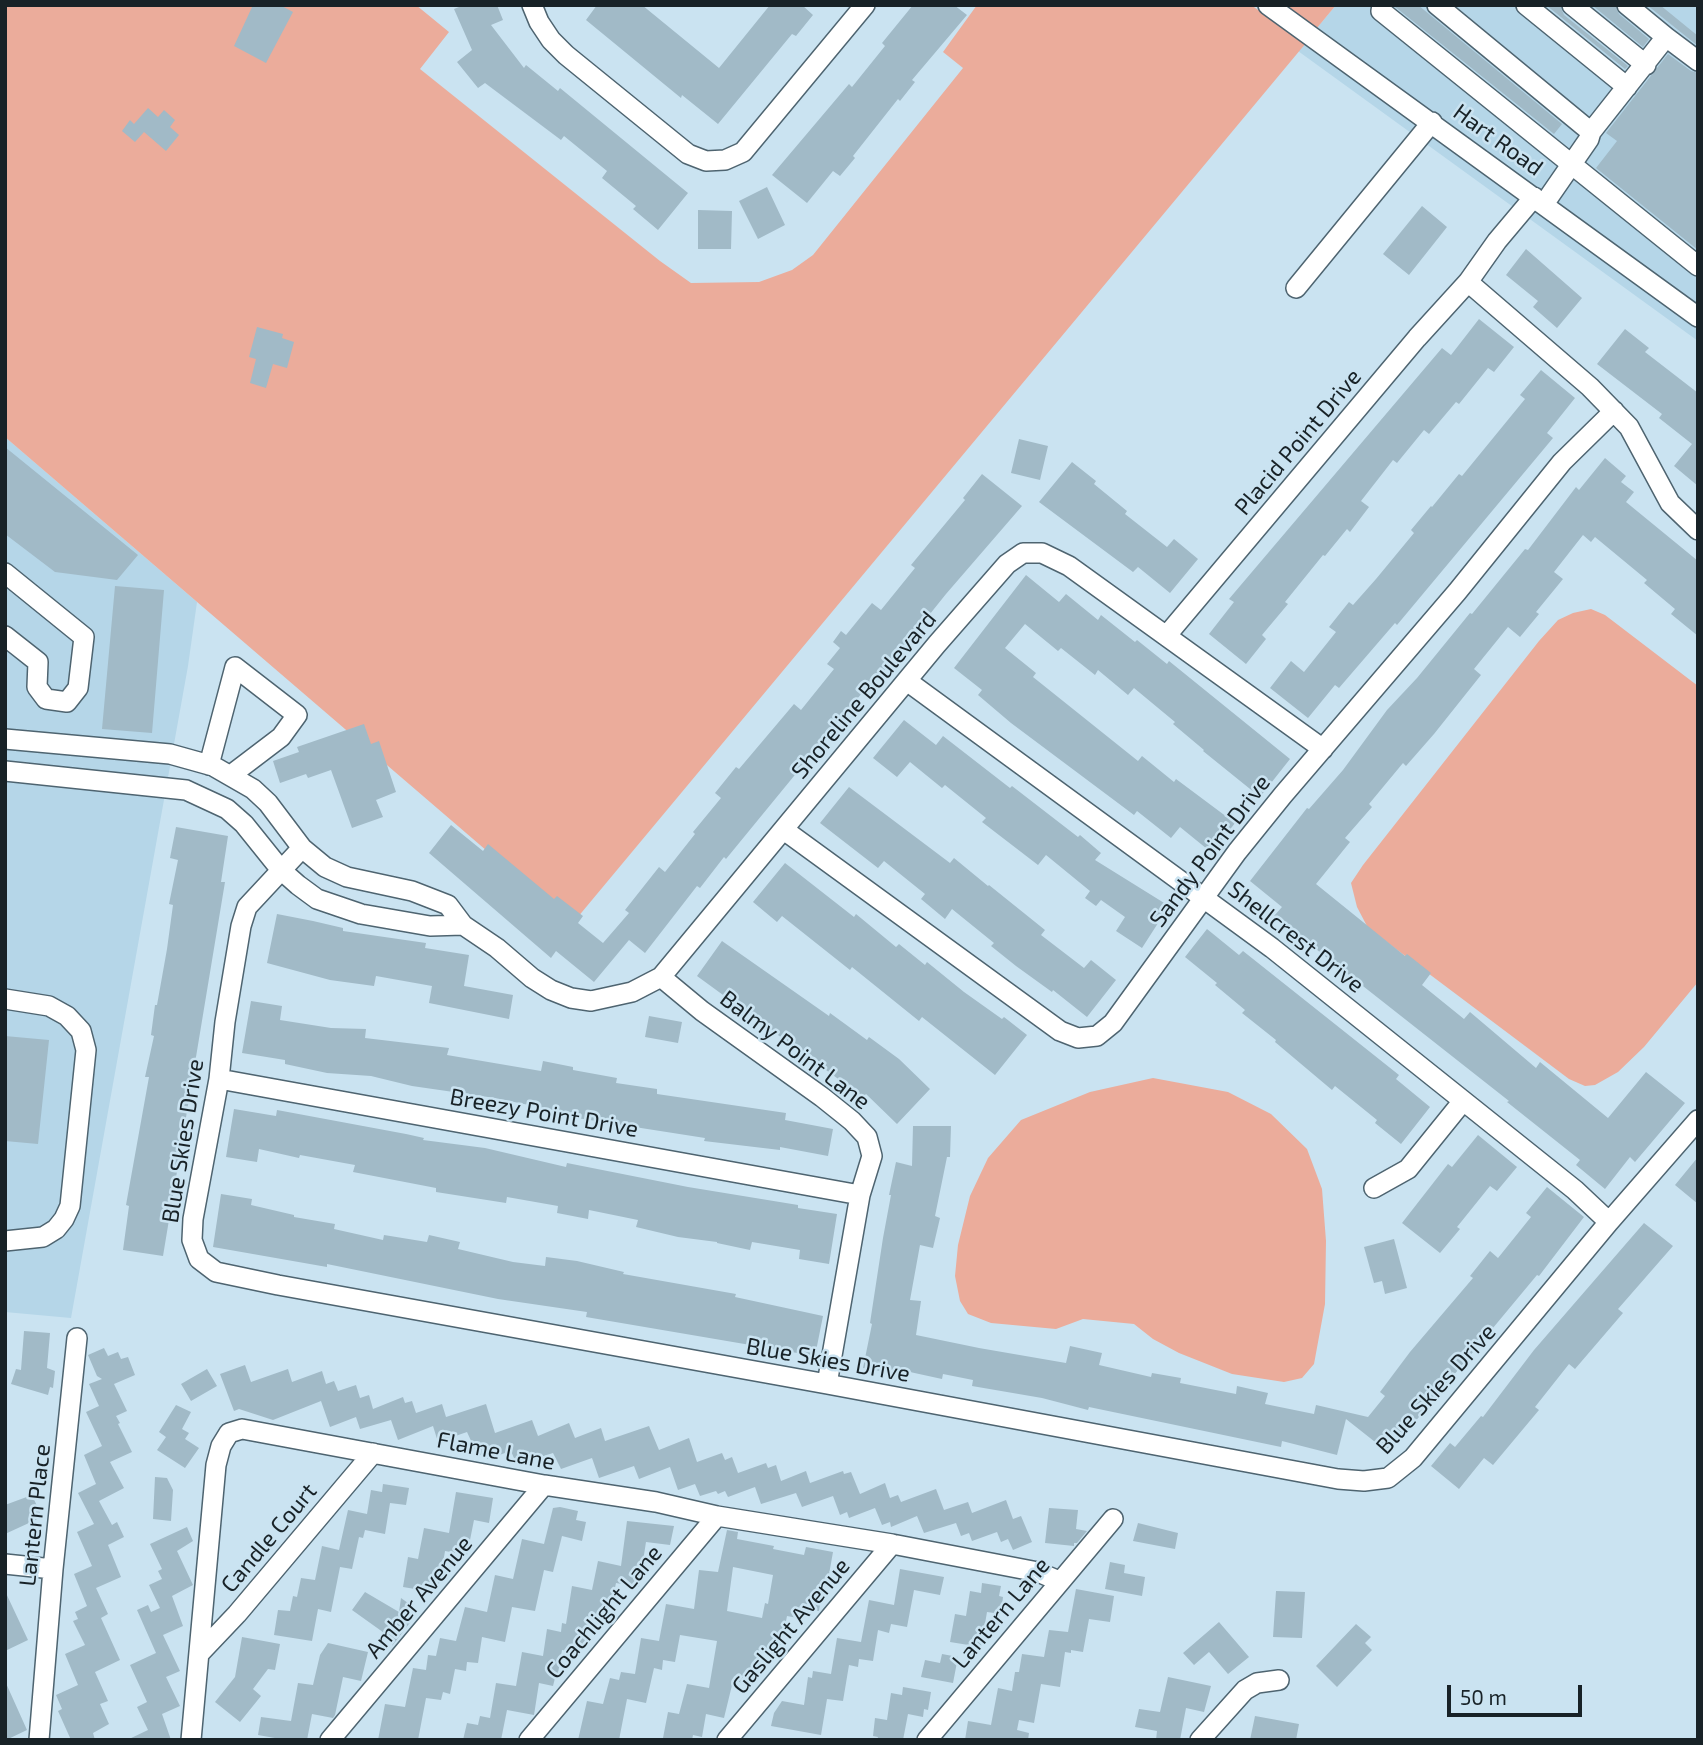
<!DOCTYPE html>
<style>
body{margin:0}
#map{position:relative;width:1703px;height:1745px;overflow:hidden;background:#cae3f1;font-family:"Exo 2",sans-serif}
canvas{display:block}
.frame{position:absolute;inset:0;border:7px solid #182227;pointer-events:none}
.scale{position:absolute;left:1447px;top:1685px;width:135px;height:32px;box-sizing:border-box;border:4px solid #182227;border-top:0;padding-left:9px;font-size:21px;line-height:24px;white-space:nowrap;color:#182227;-webkit-text-stroke:5px #cae3f1;paint-order:stroke}
</style>
<div id="map">
<canvas width="1703" height="1745"></canvas>
<div class="frame"></div>
<div class="scale">50 m</div>
</div>
<script>
const c = document.querySelector('canvas').getContext('2d');
c.lineJoin = 'round';
function fillPath(path, color) { c.fillStyle = color; c.fill(path, 'evenodd'); }
const toPath = rows => new Path2D(rows.map(r => 'M' + r).join(''));
function stroke(path, color, width, dash) { c.strokeStyle = color; c.lineWidth = width; c.lineCap = dash ? 'butt' : 'round'; c.setLineDash(dash || []); c.stroke(path); }
function write(font, color, halo, rows, align = 'center') {
  c.font = font + ' "Exo 2",sans-serif'; c.lineWidth = 5; c.setLineDash([]); c.textBaseline = 'middle'; c.strokeStyle = halo; c.fillStyle = color; for (const [text, x, y, turn = 0] of rows) {
    c.save(); c.translate(x, y); c.rotate((+turn || 0) * Math.PI / 180); c.textAlign = isNaN(turn) ? turn : align; if (halo) c.strokeText(text, 0, 0); c.fillText(text, 0, 0); c.restore();
  }
}
fillPath(toPath([
 [1336,5,1698,5,1698,306,1317,28],
 [1306,43,1698,329,1698,341,1298,51],
 [5,437,197,602,188,666,71,1318,5,1312]
]), '#b5d6e8');
fillPath(toPath([
 [5,5,416,5,449,32,420,69,660,261,691,283,759,282,792,270,813,255,963,68,943,52,977,5,1251,5,1306,43,572,924,5,437],
 [1285,5,1336,5,1317,28],
 [1591,609,1605,615,1698,686,1698,982,1644,1047,1618,1072,1595,1085,1585,1086,1569,1079,1368,928,1357,907,1351,883,1363,865,1539,641,1558,620,1573,613],
 [1153,1078,1228,1092,1271,1114,1307,1149,1322,1189,1326,1241,1325,1304,1314,1364,1302,1378,1284,1382,1232,1374,1179,1353,1153,1339,1134,1324,1083,1319,1056,1329,991,1323,968,1314,960,1301,955,1276,958,1245,970,1196,988,1158,1021,1120,1090,1092]
]), '#ebac9b');
fillPath(toPath([
 [253,5,280,5,293,12,266,63,234,46],
 [464,5,497,5,503,20,491,25,524,68,526,65,558,91,560,88,688,193,658,230,633,209,636,206,602,178,607,171,564,136,561,140,485,83,478,88,457,62,472,50,454,9],
 [597,5,642,5,719,68,770,5,802,5,813,15,796,36,792,34,718,124,682,95,681,98,586,20],
 [913,5,954,5,967,15,912,80,915,82,900,101,898,99,853,156,855,158,840,176,833,171,807,203,772,175,849,84,852,87,885,46,882,43],
 [1418,5,1562,124,1554,134,1394,6],
 [1546,5,1560,5,1564,15,1628,66,1625,69],
 [1592,5,1615,5,1619,14,1649,39,1643,47],
 [1647,5,1660,5,1698,36,1698,46],
 [1668,54,1691,71,1698,73,1698,250,1596,168,1617,141,1606,133],
 [148,108,158,117,164,110,175,120,170,127,179,135,166,151,144,132,135,142,122,131,130,120,134,124],
 [767,187,785,225,758,239,739,201],
 [1422,206,1447,227,1409,275,1383,254],
 [698,210,732,211,731,249,698,249],
 [1526,249,1582,298,1557,328,1533,307,1538,301,1506,275],
 [1479,319,1514,347,1494,372,1488,368,1459,404,1456,402,1429,434,1424,430,1397,463,1393,460,1361,501,1369,507,1350,532,1347,529,1325,556,1323,555,1285,602,1288,604,1262,635,1266,639,1246,664,1209,634,1234,602,1229,599,1442,348,1451,355],
 [257,327,283,334,282,338,294,342,287,368,273,364,266,388,250,383,256,359,249,357],
 [1625,329,1649,348,1645,352,1698,393,1698,486,1674,466,1692,444,1659,418,1662,414,1597,364],
 [1541,370,1575,398,1547,433,1553,438,1397,625,1395,623,1339,688,1335,685,1308,718,1270,688,1291,661,1304,672,1336,632,1329,627,1349,602,1353,605,1376,579,1414,533,1411,530,1431,506,1432,507,1459,474,1462,476,1525,399,1520,395],
 [1019,439,1048,446,1040,480,1011,473],
 [5,447,138,555,117,580,55,572,5,534],
 [1605,458,1626,476,1621,482,1634,492,1626,502,1698,561,1698,636,1671,614,1675,609,1644,583,1647,580,1595,537,1591,542,1583,535,1554,572,1563,579,1536,612,1539,614,1520,637,1508,627,1474,669,1481,675,1434,734,1406,766,1403,763,1369,804,1372,807,1345,838,1350,842,1316,884,1405,956,1407,954,1431,973,1422,985,1464,1019,1470,1012,1536,1068,1540,1062,1608,1118,1646,1072,1685,1103,1635,1162,1630,1157,1605,1189,1576,1165,1580,1160,1507,1102,1509,1101,1274,916,1282,907,1250,881,1307,808,1309,809,1343,770,1387,710,1417,678,1470,613,1472,614,1525,549,1528,550,1576,487,1579,490],
 [1072,462,1096,481,1094,484,1127,511,1125,514,1167,547,1174,539,1198,559,1170,593,1138,567,1133,572,1039,502],
 [982,474,1022,506,946,594,865,695,862,693,726,859,724,857,700,888,697,886,645,953,629,940,594,982,556,951,551,958,429,853,451,825,483,851,488,844,554,899,557,896,583,916,578,923,603,943,629,913,625,910,659,867,665,872,695,834,693,832,721,798,715,793,736,767,739,769,794,704,801,710,834,669,827,664,840,648,833,642,841,631,846,635,872,603,881,610,915,568,911,565,965,500,963,498],
 [1026,575,1059,602,1066,594,1098,620,1101,615,1135,642,1137,640,1167,664,1169,661,1290,759,1260,797,1203,751,1204,750,1173,724,1175,722,1134,688,1128,695,1098,670,1095,675,1061,648,1058,651,1025,624,1005,648,1036,673,1033,677,1138,761,1142,756,1174,782,1176,779,1235,823,1212,853,1180,827,1171,838,1137,811,1134,815,1011,723,978,695,982,690,954,668],
 [115,586,164,590,152,733,102,729],
 [904,720,936,745,943,736,1010,788,1012,786,1078,837,1080,835,1101,853,1095,860,1169,906,1142,948,1116,931,1125,917,1101,900,1096,906,1085,898,1090,891,1046,855,1038,865,982,822,986,818,945,785,942,788,910,762,897,777,873,758],
 [364,724,371,744,379,741,396,792,376,800,383,817,352,828,331,770,308,778,306,774,280,783,273,761,299,752,297,747],
 [849,787,950,863,954,858,988,886,989,885,1045,930,1041,935,1084,968,1091,960,1116,980,1087,1017,1053,990,1052,992,1016,966,991,946,994,943,952,909,945,919,921,899,925,894,884,861,878,868,820,823],
 [176,827,228,836,221,882,225,882,163,1256,123,1250,129,1206,126,1205,149,1077,145,1077,154,1036,151,1035,155,1005,157,1005,167,949,173,905,169,904,178,860,170,858],
 [785,863,854,917,856,914,896,947,899,944,925,965,927,962,964,992,1002,1019,1004,1017,1027,1035,995,1075,922,1017,919,1021,852,967,850,970,782,916,777,922,753,902],
 [277,914,313,921,343,928,343,931,426,943,425,948,469,955,464,986,513,995,509,1019,429,1003,432,986,376,976,374,986,330,980,267,963],
 [1207,929,1239,955,1243,951,1399,1075,1396,1079,1430,1107,1401,1144,1375,1123,1377,1120,1335,1086,1332,1090,1275,1042,1276,1040,1242,1013,1245,1010,1215,985,1217,983,1185,957],
 [722,941,829,1016,830,1013,867,1040,869,1037,899,1059,930,1089,897,1124,866,1094,863,1097,697,976],
 [251,1001,282,1006,280,1020,331,1028,366,1029,365,1038,449,1048,447,1055,541,1071,543,1061,573,1067,573,1070,617,1078,616,1083,657,1089,657,1094,786,1113,785,1120,833,1129,828,1156,780,1147,780,1150,704,1141,705,1138,577,1118,577,1115,495,1098,412,1086,371,1076,327,1073,285,1064,285,1060,242,1053],
 [649,1016,682,1022,678,1043,645,1037],
 [5,1036,49,1040,38,1144,5,1141],
 [234,1109,276,1116,277,1110,406,1134,424,1138,423,1140,485,1148,566,1167,567,1163,688,1187,798,1205,798,1208,837,1214,829,1264,799,1259,800,1250,752,1242,750,1250,717,1243,717,1242,678,1237,636,1227,638,1220,589,1210,588,1219,557,1213,558,1206,507,1197,506,1203,436,1192,436,1188,353,1172,355,1165,300,1155,299,1158,259,1149,257,1162,226,1157],
 [913,1126,951,1126,950,1157,947,1157,935,1216,940,1218,933,1248,920,1245,910,1300,921,1301,916,1335,979,1348,1066,1363,1070,1346,1102,1353,1099,1365,1151,1377,1152,1373,1181,1378,1180,1383,1236,1394,1237,1386,1268,1393,1265,1404,1314,1414,1316,1405,1368,1417,1385,1396,1380,1392,1410,1352,1473,1278,1470,1276,1490,1251,1498,1258,1531,1217,1526,1213,1547,1187,1584,1217,1539,1276,1537,1275,1389,1453,1346,1419,1337,1455,1282,1441,1281,1447,1089,1407,1088,1410,1042,1398,972,1386,973,1380,943,1374,942,1379,910,1372,909,1376,863,1368,872,1324,870,1323,883,1238,891,1195,889,1195,896,1162,912,1166],
 [1478,1135,1517,1167,1497,1191,1490,1186,1457,1227,1460,1229,1440,1253,1402,1223,1448,1164,1452,1167],
 [1698,1157,1698,1204,1675,1185],
 [221,1194,252,1199,251,1205,294,1215,294,1217,335,1224,334,1229,383,1240,384,1235,427,1242,429,1235,460,1242,458,1249,513,1262,545,1266,546,1257,577,1261,624,1272,623,1274,736,1294,735,1297,823,1316,815,1356,586,1317,587,1312,498,1299,327,1264,327,1267,213,1247],
 [1644,1223,1673,1246,1618,1309,1623,1313,1575,1369,1569,1364,1535,1407,1539,1410,1493,1465,1484,1458,1459,1489,1431,1466,1450,1443,1455,1447,1481,1416,1483,1417,1534,1350],
 [1394,1239,1407,1288,1385,1294,1382,1281,1374,1283,1364,1247],
 [24,1331,50,1333,47,1368,55,1371,53,1388,50,1387,48,1395,11,1384,16,1369,21,1370],
 [104,1348,108,1356,118,1352,121,1359,128,1357,135,1375,114,1384,127,1411,116,1416,120,1423,118,1424,132,1452,110,1462,124,1488,99,1501,112,1525,117,1522,124,1537,108,1545,121,1577,96,1588,108,1614,101,1618,120,1660,95,1672,108,1701,100,1704,109,1724,93,1733,95,1740,71,1740,58,1711,62,1709,56,1695,78,1685,65,1654,85,1645,73,1621,78,1619,75,1612,87,1606,74,1574,92,1566,77,1532,94,1524,78,1493,96,1484,84,1455,102,1446,86,1412,99,1406,89,1384,102,1379,97,1376,88,1355],
 [245,1365,251,1382,288,1369,292,1382,322,1371,326,1384,334,1381,338,1391,356,1385,360,1398,369,1395,373,1409,403,1397,405,1403,412,1401,416,1413,442,1404,446,1417,486,1404,495,1433,532,1420,538,1436,569,1423,575,1438,601,1428,605,1441,649,1426,659,1450,689,1438,697,1462,722,1453,725,1460,732,1457,738,1473,766,1463,768,1468,776,1465,781,1481,806,1471,810,1483,843,1471,844,1474,851,1472,860,1494,885,1483,890,1498,898,1495,901,1502,936,1489,944,1510,968,1502,972,1513,1006,1500,1013,1519,1021,1516,1032,1542,1013,1550,1008,1539,1001,1542,997,1532,972,1541,969,1533,961,1536,956,1523,924,1533,917,1516,891,1527,890,1522,882,1525,875,1508,849,1518,847,1512,840,1515,833,1496,802,1507,796,1493,761,1504,755,1487,728,1497,725,1491,718,1494,716,1491,700,1496,695,1484,678,1490,670,1467,639,1479,634,1466,599,1478,592,1458,561,1469,553,1453,526,1462,525,1460,516,1463,511,1451,487,1459,486,1453,478,1456,467,1432,438,1442,433,1426,398,1440,391,1420,360,1429,356,1417,330,1427,321,1401,273,1420,239,1409,234,1411,220,1374],
 [207,1369,217,1386,191,1401,181,1384],
 [176,1405,191,1412,182,1429,189,1433,185,1439,199,1448,185,1468,157,1450,166,1437,159,1432],
 [155,1477,167,1478,173,1490,171,1521,153,1519],
 [383,1484,409,1488,406,1505,390,1503,385,1534,365,1530,363,1538,359,1537,352,1569,340,1567,331,1612,318,1609,312,1641,274,1635,278,1610,290,1611,293,1596,297,1597,301,1578,315,1580,322,1546,339,1550,348,1510,367,1514,371,1490,382,1492],
 [456,1492,493,1498,489,1523,474,1520,467,1555,445,1551,440,1582,433,1592,403,1587,408,1557,418,1559,424,1528,449,1533],
 [32,1495,42,1517,5,1534,5,1505],
 [560,1507,578,1511,576,1520,586,1522,582,1541,562,1536,553,1572,544,1570,535,1611,512,1607,505,1642,482,1637,478,1663,467,1662,466,1671,455,1669,450,1694,443,1692,441,1700,426,1698,418,1740,378,1740,385,1704,405,1707,413,1668,426,1670,428,1655,436,1656,440,1638,456,1641,465,1607,487,1612,495,1575,513,1579,522,1539,544,1544,553,1508],
 [1049,1508,1078,1510,1076,1529,1087,1531,1077,1543,1074,1543,1074,1546,1045,1543],
 [627,1521,674,1526,670,1545,646,1542,639,1587,616,1583,608,1621,589,1618,584,1646,576,1644,574,1652,562,1650,557,1679,555,1678,553,1686,539,1683,534,1715,507,1710,501,1740,463,1740,467,1723,478,1725,480,1716,490,1718,496,1683,516,1686,522,1652,543,1656,547,1629,561,1632,562,1623,566,1624,572,1586,592,1590,598,1561,621,1566],
 [1138,1523,1178,1533,1175,1549,1133,1541],
 [187,1527,193,1541,177,1551,193,1585,172,1596,183,1626,163,1635,180,1671,166,1677,180,1706,162,1714,171,1740,127,1740,148,1730,137,1707,147,1702,130,1665,156,1653,137,1610,148,1605,151,1612,160,1608,149,1585,162,1579,158,1571,162,1569,150,1544],
 [727,1530,738,1532,737,1539,774,1546,773,1549,804,1555,806,1547,833,1552,828,1580,824,1579,819,1611,804,1609,803,1619,787,1616,780,1651,762,1649,757,1677,747,1675,745,1683,733,1681,724,1718,706,1714,702,1737,693,1735,692,1740,663,1738,668,1712,679,1714,687,1684,709,1688,717,1641,680,1635,675,1662,663,1660,662,1670,654,1668,646,1703,627,1699,619,1740,578,1740,587,1701,603,1704,610,1678,619,1680,621,1672,635,1674,641,1638,659,1641,666,1604,694,1609,699,1570,718,1572],
 [733,1567,773,1575,768,1604,765,1603,762,1618,727,1611],
 [1110,1562,1125,1565,1124,1573,1145,1577,1142,1596,1105,1589],
 [900,1569,944,1577,940,1595,914,1590,907,1627,891,1624,889,1633,878,1630,873,1661,859,1659,858,1667,849,1665,843,1701,827,1699,821,1735,771,1726,774,1713,782,1701,804,1705,808,1677,812,1678,813,1671,831,1674,837,1638,861,1642,869,1600,894,1605],
 [982,1583,1001,1586,999,1596,1003,1597,1001,1614,987,1612,981,1647,950,1642,955,1614,966,1616,970,1591,981,1593],
 [1076,1589,1114,1596,1110,1622,1089,1619,1083,1652,1071,1650,1071,1653,1065,1652,1060,1687,1041,1684,1034,1723,1019,1720,1017,1730,1029,1733,1028,1740,965,1740,968,1721,991,1725,998,1688,1012,1691,1015,1672,1019,1672,1022,1654,1044,1657,1049,1630,1068,1632],
 [5,1591,28,1640,5,1651],
 [1276,1591,1305,1592,1302,1638,1273,1637],
 [365,1592,399,1612,401,1598,419,1611,392,1646,394,1640,352,1610],
 [1219,1622,1249,1657,1228,1674,1209,1652,1194,1665,1183,1653],
 [1356,1624,1371,1637,1365,1643,1372,1650,1337,1687,1316,1666],
 [242,1637,280,1644,275,1670,268,1669,253,1689,261,1696,240,1722,215,1702,235,1677],
 [328,1643,368,1652,361,1681,343,1677,335,1715,333,1718,312,1714,307,1740,286,1740,258,1735,261,1717,291,1721,298,1683,313,1685,320,1655],
 [942,1654,958,1657,953,1683,921,1677,925,1660,940,1663],
 [1168,1677,1211,1686,1204,1712,1186,1708,1180,1740,1156,1740,1157,1731,1135,1727,1139,1709,1160,1712],
 [5,1681,27,1730,6,1740,5,1740],
 [903,1687,931,1692,928,1710,924,1709,923,1717,908,1714,903,1740,877,1740,878,1737,873,1736,875,1718,887,1720,891,1693,902,1695],
 [1255,1716,1299,1724,1296,1740,1250,1740]
]), '#a1bac7');
const minor = toPath([
 [532,5,539,22,551,40,566,55,688,154,706,161,725,160,743,152,865,5],
 [1268,5,1698,317],
 [1382,5,1381,11,1698,266],
 [1437,5,1591,132,1589,139,1544,204],
 [1526,5,1627,87],
 [1572,5,1646,65],
 [1627,5,1666,37],
 [1591,132,1666,37,1698,61],
 [1468,282,1590,387,1629,427,1670,503,1698,530],
 [1296,288,1432,122],
 [5,573,84,637,78,688,67,702,46,699,37,687,38,662,5,636],
 [1167,635,1417,338,1468,282,1497,241,1534,197],
 [907,681,1272,948,1575,1190,1609,1222],
 [5,739,170,754,213,766,253,789,268,803,302,848,325,867,347,877,412,891,448,905,463,925,497,948,532,978,551,990,571,998,591,1001,632,992,661,977,937,644,1007,564,1023,553,1042,553,1069,566,1323,749],
 [209,765,235,667,297,715,281,737,231,775],
 [5,771,186,790,227,809,244,824,281,870,298,885,317,899,361,914,430,926,463,925],
 [784,830,1060,1031,1078,1038,1097,1036,1113,1023,1237,852,1283,795,1457,592,1562,462,1614,411],
 [302,848,247,907,241,926,225,1022,219,1079,193,1219,192,1240,199,1259,216,1272,278,1285,827,1384,1338,1479,1364,1481,1388,1478,1413,1458,1609,1222,1698,1120],
 [661,977,702,1011,822,1097,852,1121,867,1137,872,1156,860,1195,827,1384],
 [5,999,49,1006,67,1016,81,1031,86,1050,70,1206,64,1219,56,1229,43,1237,5,1241],
 [219,1079,860,1195],
 [1374,1188,1408,1169,1463,1101],
 [5,1564,53,1569],
 [199,1654,237,1614,373,1453],
 [39,1740,53,1569,77,1338],
 [191,1740,216,1465,221,1446,229,1433,242,1429,544,1485,656,1502,717,1516,892,1544,1038,1572,1059,1581],
 [330,1740,544,1485],
 [529,1740,717,1516],
 [727,1740,892,1544],
 [927,1740,1113,1519],
 [1200,1740,1245,1690,1257,1683,1279,1680]
]);
stroke(minor, '#4e6470', 22);
stroke(minor, '#fff', 19);
write('23px', '#182227', '#cae3f1', [
 ["Hart Road",1498,140,36],
 ["Placid Point Drive",1298,442,-50],
 ["Shoreline Boulevard",864,695,-50],
 ["Sandy Point Drive",1210,851,-53],
 ["Shellcrest Drive",1296,937,38],
 ["Balmy Point Lane",795,1050,37],
 ["Breezy Point Drive",544,1113,10],
 ["Blue Skies Drive",183,1141,-81],
 ["Blue Skies Drive",828,1360,10],
 ["Blue Skies Drive",1436,1389,-48],
 ["Flame Lane",496,1451,11],
 ["Lantern Place",35,1515,-84],
 ["Candle Court",269,1538,-50],
 ["Amber Avenue",419,1597,-50],
 ["Coachlight Lane",604,1612,-50],
 ["Lantern Lane",1001,1613,-50],
 ["Gaslight Avenue",791,1626,-50]
]);
</script>
